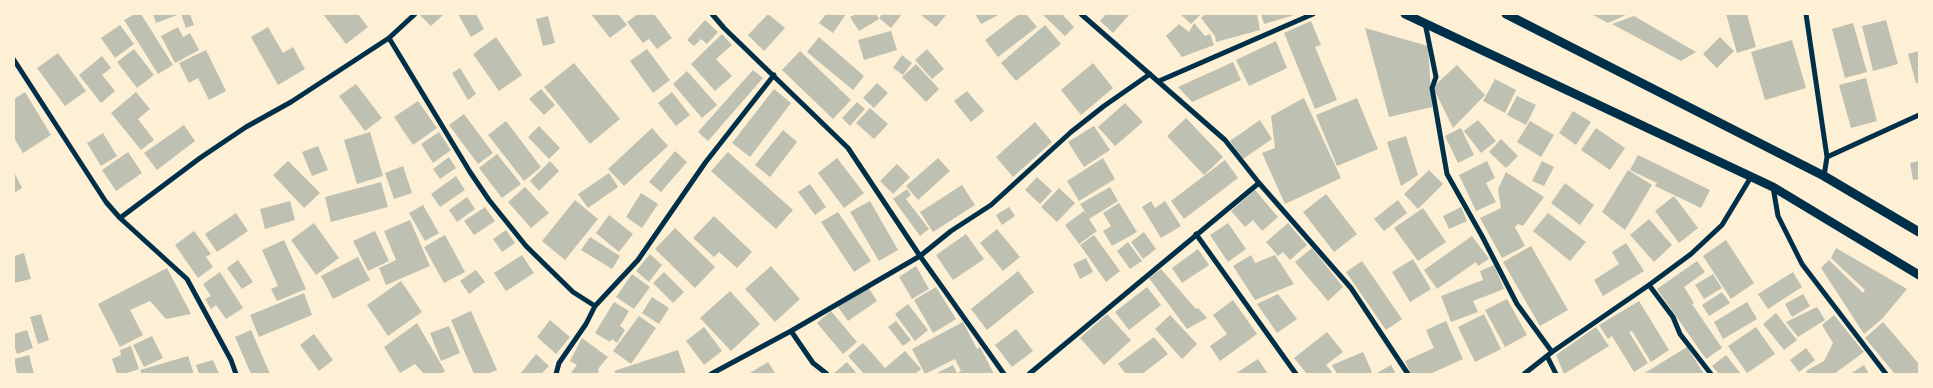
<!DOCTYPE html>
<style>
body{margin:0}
#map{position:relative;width:1933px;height:388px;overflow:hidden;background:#fdf0d5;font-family:"Roboto Condensed",sans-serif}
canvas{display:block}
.frame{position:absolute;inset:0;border:15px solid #fdf0d5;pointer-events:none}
</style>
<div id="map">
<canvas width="1933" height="388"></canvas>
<div class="frame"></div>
</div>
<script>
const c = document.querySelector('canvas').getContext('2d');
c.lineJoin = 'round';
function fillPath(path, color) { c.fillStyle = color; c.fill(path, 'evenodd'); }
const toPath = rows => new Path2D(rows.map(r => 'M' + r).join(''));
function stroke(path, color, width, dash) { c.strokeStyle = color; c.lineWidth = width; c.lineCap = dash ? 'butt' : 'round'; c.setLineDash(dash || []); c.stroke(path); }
fillPath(toPath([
 [135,14,141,14,173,65,158,74,124,20],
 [153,14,176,14,177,15,156,23],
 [181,14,190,14,194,25,186,28],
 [323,14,358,14,368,27,346,44],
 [419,14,444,14,431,26],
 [458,14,476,14,484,29,471,37],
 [591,14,618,14,627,25,610,38],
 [638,14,654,14,672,38,657,49,649,39,643,43,627,22],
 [768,14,785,28,764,51,748,35],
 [826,14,846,14,833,33,819,23],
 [856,14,876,14,879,19,859,31,850,17],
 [882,14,902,14,891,28,879,18],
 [920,14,947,14,936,27],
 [975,14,1000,14,981,24],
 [1019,14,1026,14,1037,27,998,57,985,40],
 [1042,14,1062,14,1074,27,1065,36],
 [1106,14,1130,14,1113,33,1100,21],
 [1180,14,1201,14,1191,24],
 [1205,14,1257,14,1260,30,1216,42,1215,36,1201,18],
 [1261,14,1298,14,1264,24],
 [1591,14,1628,14,1608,23],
 [1726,14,1747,14,1756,47,1737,53],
 [548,16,555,43,543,46,536,19],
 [1634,16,1696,52,1681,61,1612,24],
 [705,20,718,32,707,44,701,39,694,46,687,40],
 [1886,20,1898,64,1873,71,1862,26],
 [1311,21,1321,45,1315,47,1337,100,1315,109,1284,33],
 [1194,23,1205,36,1210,34,1214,45,1182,57,1166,36,1179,24,1189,32],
 [1853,23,1867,72,1845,78,1832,29],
 [120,25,134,44,115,58,101,38],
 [1045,25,1061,44,1016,81,1001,63],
 [178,27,183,37,190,33,199,50,175,63,161,36],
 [268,27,283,53,293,47,305,69,278,85,251,37],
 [1365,28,1428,46,1432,107,1389,117],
 [891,31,897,50,864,60,858,40],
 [722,34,732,45,716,59,732,76,715,91,691,64],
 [496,37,522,75,499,91,473,54],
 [819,37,864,76,853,90,807,52],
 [1720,37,1734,51,1717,68,1703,54],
 [1792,40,1806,88,1765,100,1751,52],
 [1276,41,1287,68,1249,86,1236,60],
 [134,49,154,75,137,88,117,62],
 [647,49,670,80,653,93,630,61],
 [927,49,944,69,932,79,915,60],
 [206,50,226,91,209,100,198,78,189,83,179,63],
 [800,51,851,100,833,119,782,70],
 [1919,51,1919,83,1916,83,1908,54],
 [58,53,86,91,65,106,37,68],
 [902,55,912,63,903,75,893,68],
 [102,56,111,68,102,75,115,91,101,103,79,75],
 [1233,62,1241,80,1192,102,1178,87],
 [574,63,620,119,590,144,544,87],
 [1093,63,1113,88,1081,115,1061,90],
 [916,64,939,89,926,102,902,77],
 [1457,65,1485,95,1453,128,1433,87],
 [460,68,476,94,468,100,452,73],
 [753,70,763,78,708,141,698,132],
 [687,71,717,105,702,118,673,84],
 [1866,78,1877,121,1851,128,1839,85],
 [1495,79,1516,90,1505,113,1483,101],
 [877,83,888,93,874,108,863,98],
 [356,84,382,118,365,131,339,96],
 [541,89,555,105,544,115,529,99],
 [774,89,791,103,750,157,732,143],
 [967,91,984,111,971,122,954,101],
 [25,92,51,135,23,153,14,138,14,99],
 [136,92,150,109,138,119,154,140,141,150,111,113],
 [672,92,690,115,676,126,658,103],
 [1517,96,1536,105,1526,125,1507,115],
 [1304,98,1341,178,1285,204,1262,153,1275,148,1271,116],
 [1357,98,1378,149,1337,166,1316,115],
 [418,101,437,128,413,145,394,117],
 [857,102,865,109,850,126,842,118],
 [1125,103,1143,122,1115,146,1098,127],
 [870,108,888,124,874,139,856,123],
 [1573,111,1591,122,1576,145,1559,133],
 [464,114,493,153,478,164,449,125],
 [1186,118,1223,157,1204,175,1167,136],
 [1260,120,1272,139,1243,159,1230,141],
 [1478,120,1496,141,1481,153,1464,131],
 [506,121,541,167,524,181,488,135],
 [1530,121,1554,135,1541,157,1517,142],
 [1035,122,1052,142,1013,177,996,157],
 [184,125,195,141,157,170,144,153],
 [539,126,560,148,549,159,528,137],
 [1094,126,1110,150,1084,167,1068,142],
 [652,128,668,146,624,186,608,169],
 [1461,128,1474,155,1458,163,1445,136],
 [1596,128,1625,148,1610,170,1581,150],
 [783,130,797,142,770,177,755,165],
 [370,132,383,176,357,184,344,140],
 [439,132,451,150,433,163,421,144],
 [103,133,117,156,101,166,87,143],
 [1406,136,1418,175,1401,186,1387,142],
 [1501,139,1518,156,1506,168,1489,152],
 [318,146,328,170,312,176,302,152],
 [675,151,687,162,661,192,649,182],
 [128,152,142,173,116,191,102,170],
 [728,152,793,210,776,229,711,171],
 [497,154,521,184,502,198,479,168],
 [1638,155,1710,190,1701,208,1655,186,1657,183,1630,170],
 [449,157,456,168,440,179,433,169],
 [837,158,864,193,844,208,818,173],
 [938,158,950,171,918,200,906,186],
 [1103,158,1115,179,1079,201,1067,181],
 [1225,160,1238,178,1184,219,1171,201],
 [288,161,320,193,304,208,273,175],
 [550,161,559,171,539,191,530,181],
 [1487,161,1495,178,1486,183,1496,202,1476,211,1459,175],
 [1542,161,1554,167,1544,186,1532,181],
 [1919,161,1919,179,1913,180,1910,163],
 [897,164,910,177,893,194,880,181],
 [403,166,412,193,394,199,385,173],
 [1429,170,1443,184,1418,209,1404,194],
 [1628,170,1652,185,1625,230,1602,212],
 [14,172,22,188,14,193],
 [1506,172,1544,197,1523,226,1518,224,1515,227,1525,246,1502,258,1480,218,1501,208,1498,189],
 [609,173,618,187,588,208,578,194],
 [456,176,465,190,440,207,431,194],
 [1037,177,1052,191,1040,204,1025,190],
 [381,182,388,207,331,222,325,197],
 [1565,183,1594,205,1580,225,1551,203],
 [810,184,826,207,815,215,798,192],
 [962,185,975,205,933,232,920,212],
 [525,187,549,213,531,228,508,202],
 [1110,187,1118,201,1089,219,1097,231,1079,244,1065,225,1084,211,1088,216,1080,204],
 [1059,188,1075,203,1057,222,1041,207],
 [907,189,911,195,906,199,929,229,920,236,893,199],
 [1255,190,1278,217,1262,231,1253,220,1245,227,1231,211],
 [641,193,658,204,642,228,626,217],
 [1326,194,1357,234,1334,252,1303,212],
 [1674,196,1698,228,1679,243,1655,211],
 [467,197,475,209,457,222,449,210],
 [575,200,598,219,565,260,542,241],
 [1398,200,1407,213,1384,231,1374,219],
 [290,201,295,220,265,229,260,209],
 [870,201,898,250,879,261,850,212],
 [1151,201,1155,208,1165,201,1181,226,1161,238,1142,207],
 [1119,203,1137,232,1112,246,1103,231,1111,226,1103,213],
 [423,205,439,233,425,241,409,213],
 [485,207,495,221,474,235,464,221],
 [1009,207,1015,216,1002,225,996,215],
 [1461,207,1467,221,1449,229,1443,216],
 [1423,208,1446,242,1418,261,1394,228],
 [838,212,871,261,854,272,821,222],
 [236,213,248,231,217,252,205,234],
 [1548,213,1586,242,1570,261,1533,231],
 [609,215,633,234,619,252,596,233],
 [714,216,752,252,737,268,719,252,714,257,693,238],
 [1649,219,1672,245,1654,262,1630,235],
 [410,220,430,266,386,285,379,268,396,260,384,231],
 [314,223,339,258,316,275,291,240],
 [1228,223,1246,249,1228,262,1210,235],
 [1288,223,1307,245,1290,260,1283,252,1278,256,1266,242],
 [675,228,715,267,695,288,655,249],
 [997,229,1020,257,1003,271,980,243],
 [506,230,515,243,502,252,493,239],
 [194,231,211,254,206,257,213,267,198,278,175,245],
 [375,231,389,261,368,271,353,241],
 [1144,232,1156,249,1143,259,1131,242],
 [966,234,984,259,953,280,936,255],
 [445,235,465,272,444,283,424,247],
 [1094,235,1120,271,1106,282,1080,245],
 [1472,236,1489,259,1478,266,1476,262,1437,289,1424,270],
 [590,237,620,256,612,269,581,250],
 [284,240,306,289,277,301,271,289,278,286,262,250],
 [1726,240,1754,283,1731,299,1703,256],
 [1128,242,1142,261,1130,269,1117,251],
 [1626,243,1644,271,1603,296,1594,280,1619,264,1612,252],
 [1531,246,1568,310,1540,326,1503,262],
 [1312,248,1343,287,1328,301,1295,262],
 [1836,248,1907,289,1882,319,1864,334,1821,268,1829,260,1863,293,1865,290,1831,258],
 [1198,249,1209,265,1182,283,1172,268],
 [24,253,31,279,14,283,14,256],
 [650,254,662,265,649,282,636,271],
 [522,255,534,273,506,291,494,273],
 [1251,255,1255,263,1275,255,1294,284,1255,300,1233,266],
 [358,257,370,280,333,299,321,276],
 [1086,258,1093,272,1080,279,1073,264],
 [1413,259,1431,289,1410,302,1392,272],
 [238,260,253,282,242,289,227,268],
 [1362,261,1402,319,1386,330,1346,272],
 [1697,261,1705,272,1684,287,1694,303,1692,304,1722,348,1706,359,1657,289],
 [1494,265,1504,289,1473,301,1478,312,1451,322,1441,296,1483,280,1480,271],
 [771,266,800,299,775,322,745,289],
 [916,266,929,289,912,299,899,277],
 [167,268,191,314,166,319,150,301,130,310,143,335,120,347,98,304],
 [1161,269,1196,309,1198,308,1207,318,1187,329,1149,278],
 [476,270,485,282,469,294,460,281],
 [1018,271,1034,292,987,330,971,309],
 [220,272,243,308,226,319,216,305,211,309,205,299,211,296,203,284],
 [664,272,684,292,673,303,653,283],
 [1793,272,1802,287,1768,309,1758,294],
 [632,274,650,287,634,309,616,297],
 [1713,274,1722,288,1704,299,1695,285],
 [401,281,422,312,388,336,367,305],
 [868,287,877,301,848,321,838,307],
 [936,287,956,319,933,333,914,300],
 [1147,287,1161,305,1129,330,1115,312],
 [730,291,760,324,731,351,700,318],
 [1722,292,1730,303,1709,316,1702,305],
 [304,293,312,315,259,337,250,315],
 [1278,294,1297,319,1277,333,1257,304],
 [1803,294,1810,306,1792,317,1785,304],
 [652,297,669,308,659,324,642,313],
 [1507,299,1527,335,1505,347,1485,310],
 [1233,300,1257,334,1220,361,1210,346,1227,334,1213,315],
 [1639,301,1669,350,1651,362,1632,331,1629,332,1648,363,1634,372,1612,336,1608,339,1599,325],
 [614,302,629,311,620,326,625,330,617,343,612,339,610,342,595,333],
 [1747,302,1757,319,1723,339,1714,322],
 [908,304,928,330,915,341,895,314],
 [1817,307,1825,320,1798,337,1786,322],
 [471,311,497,370,487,374,474,374,451,320],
 [831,311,857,342,843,354,817,323],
 [1776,313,1797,340,1784,350,1763,324],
 [41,314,49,340,38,344,30,317],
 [1107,314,1131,340,1104,365,1080,338],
 [1484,314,1501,349,1475,362,1458,327],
 [1170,315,1197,344,1182,359,1155,329],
 [1834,315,1864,352,1834,374,1808,374,1806,371,1824,361,1833,343,1822,325],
 [639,316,656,328,631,364,613,351],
 [550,320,570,337,556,354,537,337],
 [896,321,911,340,903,346,888,327],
 [1446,321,1463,359,1430,374,1411,374,1405,361,1434,348,1426,330],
 [963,322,977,349,980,347,994,374,935,374,953,365,957,373,961,371,955,359,925,374,912,349],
 [1883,322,1919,364,1919,374,1895,374,1865,338],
 [417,323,445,371,441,374,424,374,415,364,400,373,384,347],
 [449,326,460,353,441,361,430,333],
 [704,327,722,351,704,365,686,341],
 [1596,327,1609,346,1564,374,1556,355],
 [1756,327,1775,354,1747,373,1728,346],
 [1016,329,1033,351,1012,367,995,345],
 [27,330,33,348,17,354,14,345,14,334],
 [251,330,270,374,251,374,235,337],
 [1327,332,1343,352,1326,365,1332,372,1329,374,1307,374,1294,358],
 [314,334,333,360,319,371,300,345],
 [152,336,163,358,144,367,133,345],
 [1154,337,1168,354,1142,374,1126,374,1118,364],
 [582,338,608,357,598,369,599,374,570,374,577,365,570,361],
 [863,343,885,368,905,351,921,369,915,374,864,374,848,356],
 [131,346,139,369,124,374,117,374,112,359,121,355,120,350],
 [1687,347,1704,374,1643,374],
 [1806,348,1815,360,1799,372,1790,360],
 [678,350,686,374,616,374,614,371],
 [1363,352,1372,372,1369,374,1337,374,1332,365],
 [536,354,549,366,541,374,520,374],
 [29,355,34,374,17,374,14,359],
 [1726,355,1741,374,1719,374,1712,366],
 [188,356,194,374,142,374,140,370],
 [1258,359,1268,374,1235,374],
 [213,360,219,374,199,374,196,365],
 [768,362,775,373,748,374],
 [847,362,857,374,833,374],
 [1391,365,1396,374,1375,374],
 [1864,365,1869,374,1850,374]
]), '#bec0b2');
stroke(toPath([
 [712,14,724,28,848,148,920,256,1004,374],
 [1081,14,1225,140,1259,183,1351,288,1408,374],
 [1806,14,1827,157,1824,176],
 [1425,23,1436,77,1432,88,1447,174,1482,236,1517,304,1552,352],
 [389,38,470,172,489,200,526,246,573,292,595,306],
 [14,60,106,202,120,218,187,279,231,360,236,374],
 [1159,81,1313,14],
 [1827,157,1919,115],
 [1773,187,1778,216,1802,264,1886,374],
 [120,218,200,158,246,127,291,102,389,38,415,14],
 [1196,234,1296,374],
 [1649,285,1673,317,1680,334,1711,374],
 [791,331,813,363,827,374],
 [1547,356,1556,374],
 [556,374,559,363,586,324,595,306,638,260,705,163,774,75],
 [711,374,791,331,920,256,951,231,991,205,1071,132,1104,106,1150,74],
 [1029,374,1259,183],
 [1524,374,1552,352,1649,285,1691,254,1722,225,1751,177]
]), '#003049', 5);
stroke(toPath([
 [1405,14,1773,187,1919,275],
 [1506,14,1824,176,1919,232]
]), '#003049', 9);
</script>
